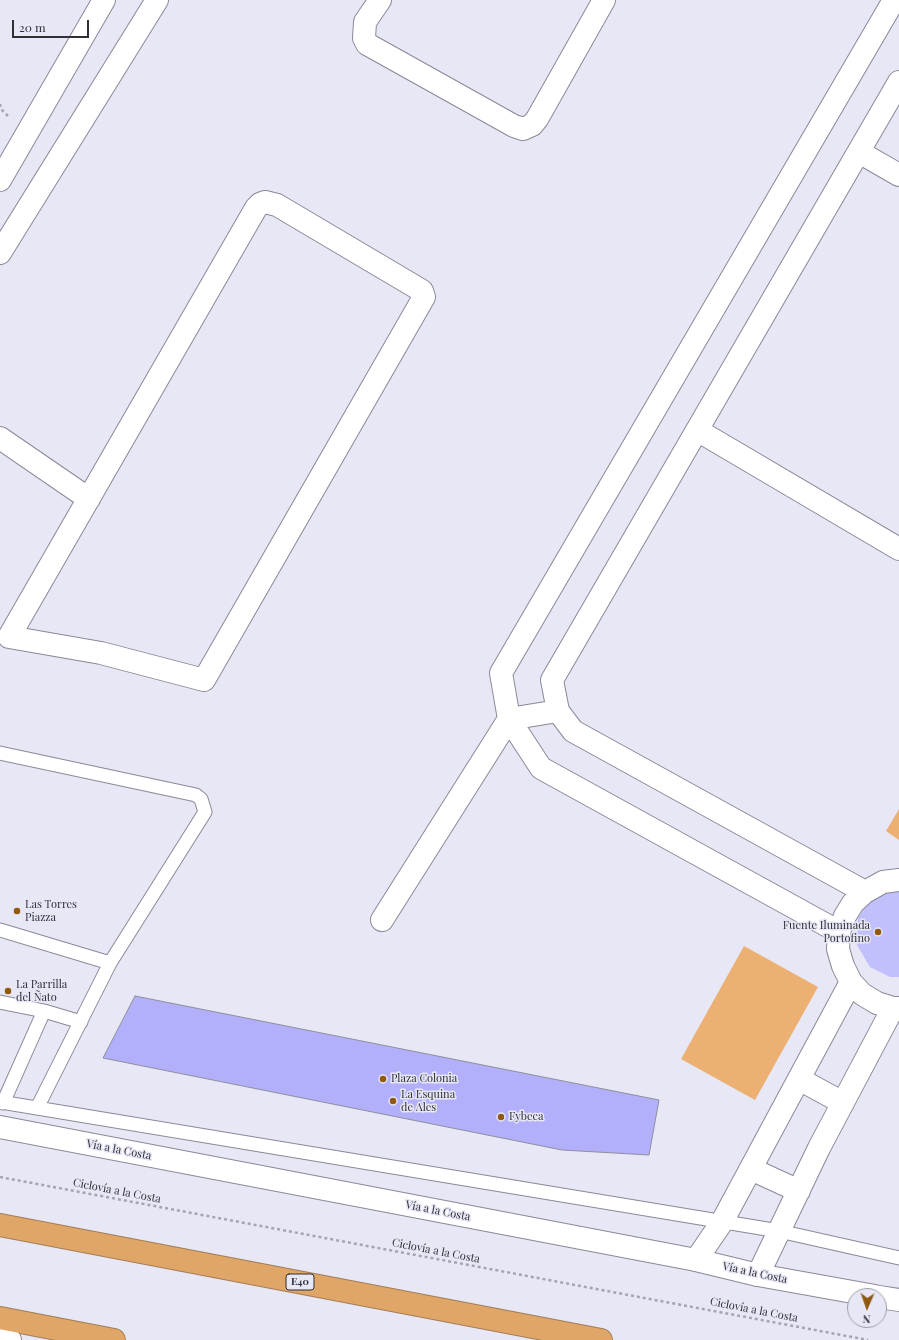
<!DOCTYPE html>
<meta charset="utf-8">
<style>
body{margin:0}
#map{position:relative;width:899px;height:1340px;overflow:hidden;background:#e7e7f6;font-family:"Playfair Display",serif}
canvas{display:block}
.north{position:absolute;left:847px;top:1288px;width:40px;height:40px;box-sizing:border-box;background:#e7e7f6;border:1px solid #9d9da9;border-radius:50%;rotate:182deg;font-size:11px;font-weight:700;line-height:16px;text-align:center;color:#2f2f35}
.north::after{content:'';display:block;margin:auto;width:14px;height:18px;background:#90590f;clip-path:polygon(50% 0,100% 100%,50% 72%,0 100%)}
.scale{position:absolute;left:12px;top:20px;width:77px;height:18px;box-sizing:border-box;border:2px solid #2f2f35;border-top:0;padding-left:5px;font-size:12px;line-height:14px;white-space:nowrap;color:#2f2f35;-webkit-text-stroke:3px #e7e7f6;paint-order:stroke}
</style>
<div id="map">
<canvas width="899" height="1340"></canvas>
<div class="north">N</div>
<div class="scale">20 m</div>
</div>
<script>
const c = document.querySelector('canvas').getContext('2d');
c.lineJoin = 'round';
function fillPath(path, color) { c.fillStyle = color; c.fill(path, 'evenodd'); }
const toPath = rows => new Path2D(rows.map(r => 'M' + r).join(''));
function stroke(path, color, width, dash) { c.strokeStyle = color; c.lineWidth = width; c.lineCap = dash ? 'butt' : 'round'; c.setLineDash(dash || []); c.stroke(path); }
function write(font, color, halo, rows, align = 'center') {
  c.font = font + ' "Playfair Display",serif'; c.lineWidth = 3; c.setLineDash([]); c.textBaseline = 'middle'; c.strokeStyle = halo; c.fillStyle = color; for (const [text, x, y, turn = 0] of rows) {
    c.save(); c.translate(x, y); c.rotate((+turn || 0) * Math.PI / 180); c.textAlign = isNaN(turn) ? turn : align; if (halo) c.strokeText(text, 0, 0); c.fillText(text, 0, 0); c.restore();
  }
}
fillPath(toPath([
 [899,809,899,840,886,831],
 [744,946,818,987,755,1100,681,1059]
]), '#ebb072');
fillPath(toPath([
 [899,886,899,977,890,977,870,967,857,945,858,918,871,898]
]), '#c1bffc');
const building = toPath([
 [135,996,659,1100,649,1155,562,1150,103,1058,135,996]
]);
fillPath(building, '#b3b0fb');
stroke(building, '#8d8e9c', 1);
const lane = toPath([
 [0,753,196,795,201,799,205,812,110,963,37,1108],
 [0,930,110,963],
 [0,1002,44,1011,81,1022],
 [0,1102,779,1231,899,1258],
 [3,1103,44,1011]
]);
const street = toPath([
 [380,0,365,22,364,38,367,44,514,126,523,129,532,125,537,119,604,0],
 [859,152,899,175],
 [0,180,104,0],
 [265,202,277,205,419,289,422,291,424,297,204,680,101,653,9,637,256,208,260,204,265,202],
 [0,253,157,0],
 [697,430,899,549],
 [0,438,89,499],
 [899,880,883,882,865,892,853,903,845,916,839,932,838,949,843,966,851,982,862,994,877,1003,893,1008,899,1008],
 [865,892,573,731,558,711,552,680,899,82],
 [382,920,509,719,558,711],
 [839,932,541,768,509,719,501,673,894,0],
 [799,1079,843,1103],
 [751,1169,799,1191],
 [696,1260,722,1222,851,982],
 [758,1275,819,1148,893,1008],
 [0,1332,10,1340]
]);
const secondary = toPath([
 [0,1127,696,1260,758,1275,875,1296],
 [879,1297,899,1300]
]);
const highway = toPath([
 [0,1225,601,1340],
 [0,1318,114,1340]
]);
stroke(lane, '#898997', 15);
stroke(street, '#898997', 24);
stroke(secondary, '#898997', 24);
stroke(highway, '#a27c56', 24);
stroke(toPath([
 [0,104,1,109,8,116],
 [0,1177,868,1340]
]), '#a5a5b1', 2.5, [3, 3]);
stroke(lane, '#fff', 13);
stroke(street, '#fff', 22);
stroke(secondary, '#fff', 22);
stroke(highway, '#e0a667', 22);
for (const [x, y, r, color] of [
 [17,911,4,"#90590f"],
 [878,932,4,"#90590f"],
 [8,991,4,"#90590f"],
 [383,1079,4,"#90590f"],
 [393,1101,4,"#90590f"],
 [501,1117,4,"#90590f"]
]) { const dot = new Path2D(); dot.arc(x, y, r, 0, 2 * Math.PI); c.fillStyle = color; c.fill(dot); stroke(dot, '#e7e7f6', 1.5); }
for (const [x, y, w] of [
 [300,1282,28]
]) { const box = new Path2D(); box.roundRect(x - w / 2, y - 8, w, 16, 3); c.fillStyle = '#e7e7f6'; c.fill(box); stroke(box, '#2f2f35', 1); }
write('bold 10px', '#2f2f35', null, [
 ["E40",300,1282]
]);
write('11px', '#2f2f35', '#e7e7f6', [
 ["Las Torres",25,905],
 ["Piazza",25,918],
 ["Fuente Iluminada",870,926,"right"],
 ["Portofino",870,939,"right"],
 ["La Parrilla",16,985],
 ["del Ñato",16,998],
 ["Plaza Colonia",391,1079],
 ["La Esquina",401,1095],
 ["de Ales",401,1108],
 ["Fybeca",509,1117]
], 'left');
write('11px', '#2f2f35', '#e7e7f6', [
 ["Vía a la Costa",119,1150,11],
 ["Ciclovía a la Costa",117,1191,11],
 ["Vía a la Costa",438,1211,11],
 ["Ciclovía a la Costa",436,1251,11],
 ["Vía a la Costa",755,1273,12],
 ["Ciclovía a la Costa",754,1310,11]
]);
</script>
